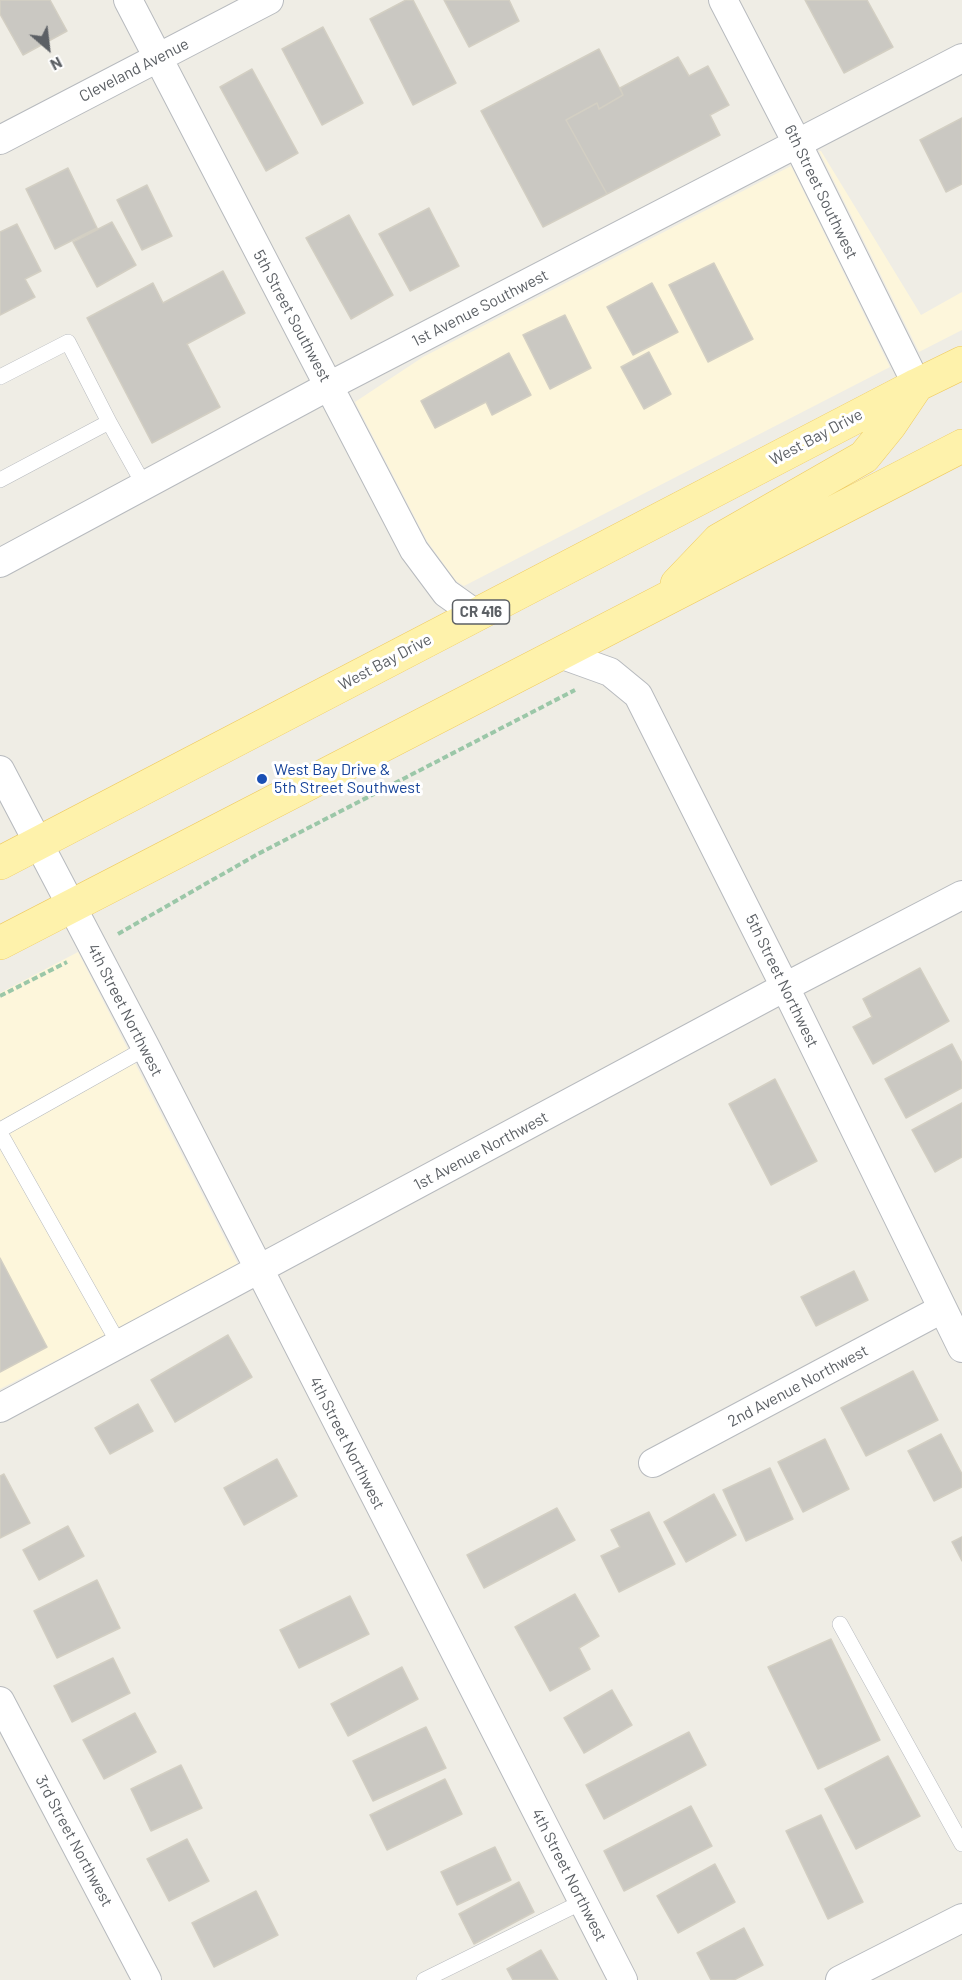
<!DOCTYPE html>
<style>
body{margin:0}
#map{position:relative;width:962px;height:1980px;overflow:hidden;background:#efede5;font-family:Barlow,sans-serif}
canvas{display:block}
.north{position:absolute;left:18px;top:18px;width:60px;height:60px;-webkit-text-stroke:4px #fff;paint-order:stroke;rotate:152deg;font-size:16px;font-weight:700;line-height:24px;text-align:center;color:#5c6065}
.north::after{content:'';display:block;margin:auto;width:21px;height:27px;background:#5c6065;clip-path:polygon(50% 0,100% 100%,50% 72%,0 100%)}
</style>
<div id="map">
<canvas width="962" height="1980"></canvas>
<div class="north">N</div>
</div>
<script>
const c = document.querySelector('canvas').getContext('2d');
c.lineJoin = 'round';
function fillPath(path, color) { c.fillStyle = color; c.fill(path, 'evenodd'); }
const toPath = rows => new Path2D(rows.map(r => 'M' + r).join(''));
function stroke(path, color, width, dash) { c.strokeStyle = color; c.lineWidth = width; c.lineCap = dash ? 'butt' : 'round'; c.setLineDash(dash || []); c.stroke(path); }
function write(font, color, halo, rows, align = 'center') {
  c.font = font + ' Barlow,sans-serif'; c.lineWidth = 6; c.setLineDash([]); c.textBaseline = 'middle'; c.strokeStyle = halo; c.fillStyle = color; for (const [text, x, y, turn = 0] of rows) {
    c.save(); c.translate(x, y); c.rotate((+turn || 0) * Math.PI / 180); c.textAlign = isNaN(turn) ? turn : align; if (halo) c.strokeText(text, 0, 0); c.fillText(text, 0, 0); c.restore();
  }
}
fillPath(toPath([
 [819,151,821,151,921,315,962,292,962,330,919,352],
 [791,166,890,367,464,586,456,581,427,541,355,402,423,357],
 [78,952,238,1264,215,1279,0,1389,0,993]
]), '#fdf6db');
const building = toPath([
 [0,0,50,0,67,31,23,55,0,14,0,0],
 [406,0,413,0,456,83,413,105,370,19,406,0],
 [444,0,509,0,519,21,469,47,444,0],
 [805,0,867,0,893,47,844,73,805,0],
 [323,27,363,103,322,125,282,49,323,27],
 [599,49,623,95,599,109,597,103,566,120,607,194,543,227,481,111,599,49],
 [678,57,689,76,708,66,729,105,710,115,720,135,607,194,566,120,597,103,599,109,623,95,620,88,678,57],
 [252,69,298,153,266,171,220,87,252,69],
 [962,118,962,184,946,192,920,140,962,118],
 [68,168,97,228,55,249,26,189,68,168],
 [147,185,172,236,142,250,117,200,147,185],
 [429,208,459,266,410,291,379,234,429,208],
 [349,215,393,295,351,319,306,238,349,215],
 [112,222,136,265,97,287,73,242,112,222],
 [17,224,41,271,25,279,35,297,0,315,0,232,17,224],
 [714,263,753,339,708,362,669,285,714,263],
 [223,271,245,313,187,344,220,407,152,443,87,318,153,283,163,303,223,271],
 [652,283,678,332,633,355,607,307,652,283],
 [565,315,591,368,550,389,523,335,565,315],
 [649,352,671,394,644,409,621,367,649,352],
 [509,353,531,395,492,415,486,402,435,428,421,401,509,353],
 [920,968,949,1021,873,1064,853,1027,872,1017,863,999,920,968],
 [952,1044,962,1063,962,1088,906,1118,885,1079,952,1044],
 [775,1079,817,1161,771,1185,729,1104,775,1079],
 [962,1103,962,1157,935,1172,912,1130,962,1103],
 [0,1258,47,1347,0,1372,0,1258],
 [854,1271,868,1300,816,1326,801,1297,854,1271],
 [228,1335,252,1377,175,1422,151,1380,228,1335],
 [913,1371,938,1420,866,1456,841,1408,913,1371],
 [138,1404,153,1431,110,1454,95,1428,138,1404],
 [941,1434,962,1474,962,1487,934,1501,908,1451,941,1434],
 [825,1439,849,1489,803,1512,778,1462,825,1439],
 [277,1459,297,1496,244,1525,224,1488,277,1459],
 [770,1468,793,1519,746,1541,723,1490,770,1468],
 [4,1474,30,1523,0,1538,0,1476,4,1474],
 [714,1494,736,1535,686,1562,664,1522,714,1494],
 [557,1508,575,1540,484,1588,467,1555,557,1508],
 [649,1512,675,1564,619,1592,601,1556,620,1547,611,1530,649,1512],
 [68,1526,84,1556,39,1580,23,1550,68,1526],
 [962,1537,962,1561,952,1542,962,1537],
 [97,1580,120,1628,57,1658,34,1611,97,1580],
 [575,1594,599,1636,579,1648,590,1669,550,1691,515,1627,575,1594],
 [350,1596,369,1634,299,1668,280,1630,350,1596],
 [831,1639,880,1740,818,1769,768,1667,831,1639],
 [113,1658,130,1693,72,1722,54,1686,113,1658],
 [402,1667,418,1699,348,1736,331,1704,402,1667],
 [612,1690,632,1725,584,1753,564,1718,612,1690],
 [135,1713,156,1752,104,1779,83,1740,135,1713],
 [426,1727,446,1768,373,1801,353,1761,426,1727],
 [689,1732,706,1765,604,1819,586,1785,689,1732],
 [888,1756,920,1816,856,1849,825,1789,888,1756],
 [181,1765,202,1808,151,1831,131,1789,181,1765],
 [445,1779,462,1814,387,1850,370,1815,445,1779],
 [691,1806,712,1846,624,1891,604,1851,691,1806],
 [821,1815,863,1902,828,1919,786,1831,821,1815],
 [187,1839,209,1881,169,1901,147,1859,187,1839],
 [495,1847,511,1880,457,1905,441,1872,495,1847],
 [715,1864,735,1902,678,1933,657,1896,715,1864],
 [519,1882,534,1912,474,1944,459,1914,519,1882],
 [256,1891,278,1935,214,1967,192,1923,256,1891],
 [744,1928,763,1965,734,1980,711,1980,697,1953,744,1928],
 [541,1950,558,1980,513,1980,507,1969,541,1950]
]);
fillPath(building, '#cac8c2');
stroke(building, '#d3cfc3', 1.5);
const service = toPath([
 [0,377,68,342,109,422,0,480],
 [109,422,144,485],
 [0,1130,146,1048],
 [0,1133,119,1344],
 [840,1624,962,1844],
 [424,1980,582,1902]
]);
const minor = toPath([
 [128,0,414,550,446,593,477,615],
 [723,0,797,143,917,385],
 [0,140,269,0],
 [0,563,329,386,962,58],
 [560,654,610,672,638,695,785,987,962,1348],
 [0,770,146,1048,623,1980],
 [0,1408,785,987,962,895],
 [653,1463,942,1309],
 [0,1701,147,1980],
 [840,1980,962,1918]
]);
const primary = toPath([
 [677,584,719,540,864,457,890,425,915,388],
 [0,863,917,385,962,363],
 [0,943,962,446]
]);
stroke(service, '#b7babe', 16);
stroke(minor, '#b7babe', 30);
stroke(primary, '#efca5d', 34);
stroke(toPath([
 [118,934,256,855,575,690],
 [0,996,67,962]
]), '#9bc7a8', 4, [6, 3]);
stroke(service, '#fff', 15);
stroke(minor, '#fff', 28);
stroke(primary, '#fef2ab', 33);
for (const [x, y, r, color] of [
 [262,779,6,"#1a4fb4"]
]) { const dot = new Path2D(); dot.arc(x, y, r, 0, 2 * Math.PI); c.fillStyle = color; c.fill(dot); stroke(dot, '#fff', 2); }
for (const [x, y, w] of [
 [481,612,57]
]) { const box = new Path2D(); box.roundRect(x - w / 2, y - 12, w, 24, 4.5); c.fillStyle = '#fff'; c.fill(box); stroke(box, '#5c6065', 1.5); }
write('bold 15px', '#5c6065', null, [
 ["CR 416",481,612]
]);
write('16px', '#5c6065', '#fff', [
 ["Cleveland Avenue",134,70,-27],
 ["6th Street Southwest",821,192,64],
 ["1st Avenue Southwest",480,308,-27],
 ["5th Street Southwest",292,316,62],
 ["West Bay Drive",816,437,-28],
 ["West Bay Drive",385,662,-28],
 ["5th Street Northwest",782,981,64],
 ["4th Street Northwest",125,1010,63],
 ["1st Avenue Northwest",481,1151,-28],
 ["2nd Avenue Northwest",798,1386,-28],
 ["4th Street Northwest",347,1443,63],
 ["3rd Street Northwest",74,1841,62],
 ["4th Street Northwest",569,1875,63]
]);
write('16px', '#164399', '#fff', [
 ["West Bay Drive &",274,770],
 ["5th Street Southwest",274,788]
], 'left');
</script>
